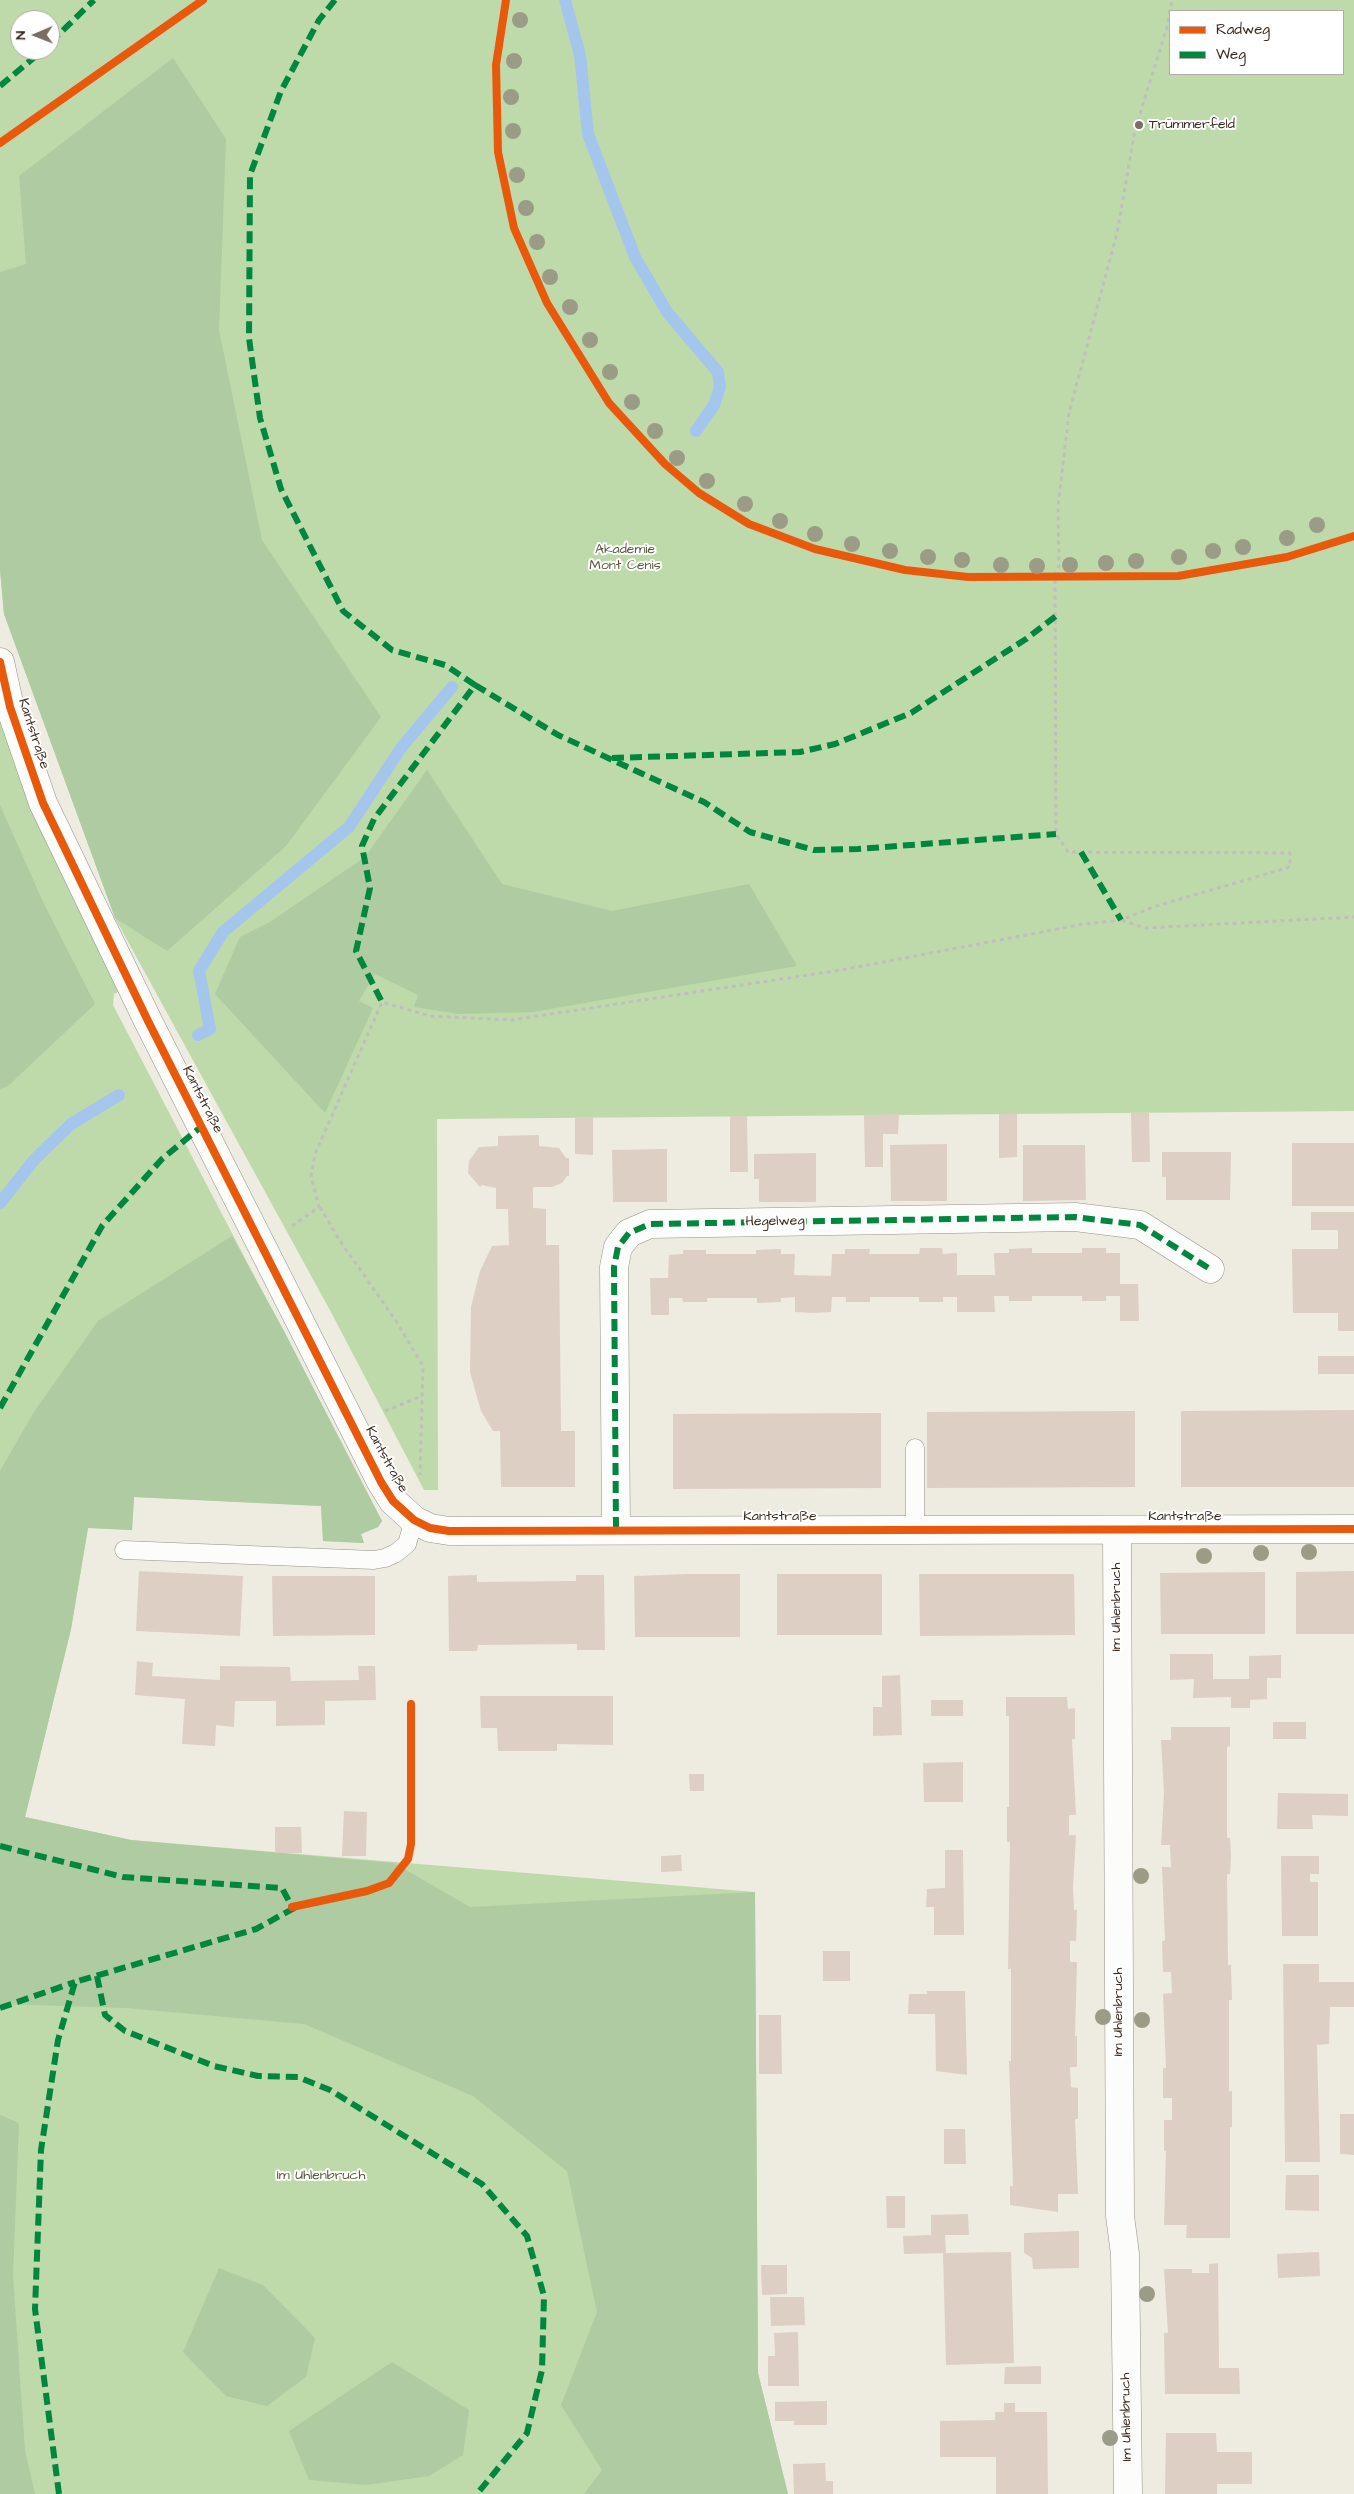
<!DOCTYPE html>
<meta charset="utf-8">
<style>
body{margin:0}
#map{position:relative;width:1354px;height:2494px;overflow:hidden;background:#eeebe1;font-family:"Architects Daughter",sans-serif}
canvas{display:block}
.legend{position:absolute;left:1169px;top:10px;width:175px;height:65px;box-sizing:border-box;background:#fff;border:1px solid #b1aaa5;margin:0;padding:6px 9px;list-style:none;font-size:15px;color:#3b2a1e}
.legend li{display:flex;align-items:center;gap:10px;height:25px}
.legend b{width:25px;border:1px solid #b1aaa5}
.north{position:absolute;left:10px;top:10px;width:50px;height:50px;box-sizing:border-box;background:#fff;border:1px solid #b1aaa5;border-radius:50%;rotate:269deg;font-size:14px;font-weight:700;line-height:20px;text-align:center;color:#3b2a1e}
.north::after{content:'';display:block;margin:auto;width:18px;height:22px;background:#7a6e62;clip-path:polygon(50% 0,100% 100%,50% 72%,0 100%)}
</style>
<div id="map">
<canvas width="1354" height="2494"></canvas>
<ul class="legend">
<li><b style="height:6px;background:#e8590c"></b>Radweg</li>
<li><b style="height:6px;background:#00873e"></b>Weg</li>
</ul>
<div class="north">N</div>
</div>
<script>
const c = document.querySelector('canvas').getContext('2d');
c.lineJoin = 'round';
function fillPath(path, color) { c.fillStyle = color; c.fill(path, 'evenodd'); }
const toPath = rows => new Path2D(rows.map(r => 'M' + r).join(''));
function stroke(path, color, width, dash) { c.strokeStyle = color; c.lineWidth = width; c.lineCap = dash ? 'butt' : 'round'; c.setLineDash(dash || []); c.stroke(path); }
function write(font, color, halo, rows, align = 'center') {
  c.font = font + ' "Architects Daughter",sans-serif'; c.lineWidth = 4; c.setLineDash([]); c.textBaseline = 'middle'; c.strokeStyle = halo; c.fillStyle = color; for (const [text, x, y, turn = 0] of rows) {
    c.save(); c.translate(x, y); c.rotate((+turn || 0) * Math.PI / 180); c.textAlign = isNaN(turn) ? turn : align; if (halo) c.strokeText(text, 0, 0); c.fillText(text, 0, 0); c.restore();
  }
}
fillPath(toPath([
 [0,0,1354,0,1354,1111,437,1119,438,1490,424,1490,332,1314,115,918,4,614,0,570],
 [1170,11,1343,11,1343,74,1170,74],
 [20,20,50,20,50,50,20,50],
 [0,703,120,991,114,994,113,1005,382,1521,378,1527,361,1534,364,1543,323,1541,321,1506,134,1497,132,1530,88,1528,71,1629,25,1817,131,1840,755,1892,758,2373,788,2494,0,2494]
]), '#bedaab');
fillPath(toPath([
 [173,58,226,139,219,330,262,540,381,717,286,846,167,951,115,918,4,614,0,570,0,272,26,264,19,176],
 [427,770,502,884,612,911,749,884,797,966,533,1012,459,1014,414,1007,418,995,375,974,359,1001,373,1008,325,1113,215,994,240,937,270,922,365,857],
 [0,805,43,902,95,1004,8,1086,0,1089],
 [232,1236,283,1329,382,1521,378,1527,361,1534,364,1543,323,1541,321,1506,134,1497,132,1530,88,1528,71,1629,25,1817,131,1840,394,1863,470,1907,755,1892,758,2373,788,2494,584,2494,602,2470,561,2405,597,2312,567,2171,473,2096,304,2024,125,2008,0,2004,0,1471,34,1412,98,1321],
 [0,2115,19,2123,13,2276,25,2450,35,2494,0,2494],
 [219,2268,263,2285,315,2338,306,2377,267,2406,226,2396,183,2352],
 [392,2362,469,2410,463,2455,429,2476,366,2485,309,2480,289,2431]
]), '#aecba1');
stroke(toPath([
 [565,0,580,55,588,134,635,257,667,312,718,372,720,387,714,405,696,431],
 [198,1035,210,1029,199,971,223,932,349,827,401,748,452,687],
 [0,1203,34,1160,71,1124,119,1095]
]), '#a4c6ec', 12);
fillPath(toPath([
 [1131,1113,1149,1113,1150,1162,1132,1162],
 [899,1114,898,1134,883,1134,883,1167,865,1167,864,1115],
 [999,1114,1017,1114,1017,1157,999,1158],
 [730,1116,747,1116,748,1172,730,1172],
 [575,1117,593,1117,593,1155,575,1154],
 [539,1135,539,1146,559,1148,566,1158,569,1158,569,1176,567,1176,562,1183,552,1187,533,1187,533,1208,546,1209,546,1245,559,1245,561,1431,575,1431,575,1487,501,1487,500,1431,493,1431,481,1411,470,1372,471,1307,480,1271,492,1246,509,1245,508,1209,496,1209,496,1188,482,1185,480,1187,468,1173,469,1161,479,1147,498,1146,498,1136],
 [1292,1143,1354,1143,1354,1206,1292,1206],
 [947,1144,947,1201,891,1201,890,1145],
 [1023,1145,1085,1145,1086,1200,1023,1201],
 [667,1149,667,1202,613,1202,612,1150],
 [1162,1152,1231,1152,1230,1200,1166,1200,1166,1177,1162,1177],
 [816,1153,816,1202,759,1202,759,1179,754,1179,754,1154],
 [1311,1212,1354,1212,1354,1331,1338,1331,1338,1313,1293,1313,1292,1249,1338,1249,1338,1230,1311,1230],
 [920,1248,942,1248,943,1254,957,1253,957,1275,995,1275,994,1253,1009,1253,1009,1249,1032,1248,1032,1253,1082,1253,1082,1248,1106,1248,1106,1253,1120,1253,1120,1284,1138,1284,1139,1321,1120,1321,1120,1296,1106,1296,1106,1301,1082,1301,1082,1296,1032,1296,1032,1301,1009,1301,1009,1296,994,1296,995,1312,957,1312,957,1297,943,1297,943,1302,919,1302,919,1297,870,1297,870,1302,846,1302,846,1297,832,1297,831,1312,813,1313,795,1312,795,1297,781,1298,781,1302,757,1303,757,1298,707,1298,707,1302,683,1302,682,1298,669,1298,669,1315,651,1315,650,1278,668,1278,669,1255,683,1254,683,1250,706,1250,706,1254,756,1254,756,1250,781,1249,781,1254,795,1254,794,1275,831,1276,832,1254,845,1254,845,1249,870,1249,869,1254,919,1254],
 [1318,1356,1354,1356,1354,1374,1318,1374],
 [1354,1410,1354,1487,1181,1487,1181,1411],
 [1135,1411,1135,1487,927,1488,927,1412],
 [881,1413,881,1488,673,1489,673,1414],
 [139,1571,243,1576,240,1636,136,1631],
 [1354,1571,1354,1634,1296,1634,1296,1572],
 [1265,1572,1265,1634,1161,1634,1160,1573],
 [687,1574,740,1574,740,1637,635,1637,634,1576],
 [777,1574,882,1574,882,1635,777,1635],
 [919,1574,1074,1574,1075,1635,920,1636],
 [477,1575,477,1582,576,1581,576,1575,604,1575,605,1650,577,1650,577,1644,478,1645,477,1651,449,1651,448,1576],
 [272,1576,375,1576,375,1635,273,1636],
 [1170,1654,1213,1654,1213,1679,1249,1679,1249,1656,1281,1655,1281,1678,1267,1678,1267,1699,1250,1700,1250,1708,1231,1708,1231,1697,1193,1698,1194,1679,1170,1680],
 [137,1661,153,1663,152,1676,220,1680,220,1666,290,1667,291,1681,359,1680,358,1666,375,1666,376,1700,325,1701,325,1725,276,1726,276,1701,235,1701,234,1727,216,1725,215,1746,182,1744,185,1699,135,1695],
 [900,1675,902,1735,873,1736,873,1707,882,1707,882,1676],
 [480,1696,613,1696,613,1745,557,1744,557,1751,498,1751,497,1728,481,1728],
 [1006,1697,1067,1697,1068,1709,1075,1708,1075,1739,1072,1739,1076,1815,1069,1815,1069,1835,1076,1835,1073,1888,1074,1910,1077,1910,1076,1941,1070,1941,1070,1962,1077,1962,1075,2036,1077,2036,1077,2067,1070,2067,1071,2087,1078,2088,1078,2119,1075,2119,1078,2194,1058,2194,1058,2212,1010,2205,1010,2186,1013,2186,1009,2061,1011,2061,1011,1969,1008,1969,1010,1842,1007,1842,1007,1807,1009,1807,1009,1716,1006,1716],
 [931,1700,963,1700,963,1716,931,1716],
 [1273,1722,1306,1722,1306,1739,1273,1739],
 [1171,1727,1230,1727,1230,1746,1227,1747,1227,1838,1230,1838,1231,1856,1230,1874,1227,1874,1228,1965,1231,1965,1232,2000,1229,2000,1229,2091,1232,2091,1232,2127,1230,2127,1230,2238,1186,2238,1187,2225,1164,2225,1166,2151,1164,2150,1164,2120,1172,2120,1172,2098,1163,2098,1163,2068,1166,2068,1163,1994,1172,1993,1171,1972,1163,1972,1162,1941,1165,1941,1162,1867,1171,1867,1170,1845,1161,1845,1164,1793,1161,1740,1171,1740],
 [963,1762,963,1802,924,1802,923,1763],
 [689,1774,704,1774,704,1791,690,1791],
 [1278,1793,1348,1794,1348,1816,1312,1815,1313,1829,1277,1829],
 [344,1811,367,1812,366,1856,342,1856],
 [275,1827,301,1827,302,1853,275,1853],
 [945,1850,963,1850,964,1935,934,1935,934,1907,926,1907,927,1889,945,1888],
 [681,1855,682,1871,661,1872,661,1856],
 [1281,1856,1319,1856,1319,1874,1310,1874,1310,1882,1318,1882,1318,1936,1282,1936],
 [823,1951,850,1951,850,1981,823,1981],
 [1283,1964,1319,1964,1319,1982,1354,1982,1354,2007,1330,2007,1329,2044,1317,2045,1320,2162,1285,2162],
 [927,1991,965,1991,967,2075,936,2071,935,2014,908,2014,909,1994,927,1994],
 [759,2015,781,2015,782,2074,759,2074],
 [1340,2114,1354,2114,1354,2155,1340,2154],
 [944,2129,965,2129,966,2164,944,2164],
 [1286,2175,1319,2175,1319,2211,1285,2210],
 [886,2196,905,2196,905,2228,887,2228],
 [968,2214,969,2235,945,2235,946,2253,1011,2252,1014,2363,946,2365,943,2253,904,2254,903,2236,931,2235,931,2215],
 [1079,2231,1079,2268,1033,2269,1032,2258,1024,2253,1024,2233],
 [1319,2252,1320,2276,1278,2278,1277,2254],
 [1218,2263,1219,2368,1239,2368,1240,2394,1165,2394,1164,2333,1168,2333,1164,2269,1192,2269,1192,2273,1209,2273,1209,2264],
 [761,2265,787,2265,787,2294,762,2295],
 [770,2297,804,2297,805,2325,771,2326],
 [798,2332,799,2386,768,2386,768,2356,775,2356,774,2333],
 [1041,2366,1041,2384,1004,2384,1005,2367],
 [827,2401,827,2425,794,2425,794,2421,775,2421,775,2402],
 [1004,2403,1015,2403,1015,2412,1047,2412,1048,2494,996,2494,996,2457,940,2457,940,2421,995,2420,995,2412,1004,2412],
 [1166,2433,1216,2433,1217,2452,1252,2452,1252,2484,1217,2484,1217,2494,1165,2494],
 [825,2463,826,2481,833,2481,833,2494,794,2494,793,2464]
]), '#decfc4');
const lane = toPath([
 [915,1448,915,1530],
 [124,1550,374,1560,385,1558,396,1553,407,1544,414,1520]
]);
const street = toPath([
 [0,662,10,707,43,803,148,1021,381,1482,393,1501,414,1520,430,1528,449,1531,1354,1529],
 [616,1529,614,1267,618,1247,629,1233,650,1224,1075,1217,1140,1225,1210,1269],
 [1117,1530,1120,2216,1125,2254,1128,2494]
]);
stroke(lane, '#96918a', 19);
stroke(street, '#96918a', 29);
stroke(toPath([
 [1122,920,1145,928,1354,917],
 [320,1207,340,1241,396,1321,423,1366,420,1475],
 [292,1226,319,1207,311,1177,315,1154,382,1002,430,1016,511,1020,841,970,1084,924,1121,920,1153,907,1290,867,1290,853,1068,852,1056,834,1055,576,1059,565,1058,507,1069,413,1117,233,1135,130,1167,27,1172,0],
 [385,1411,422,1396]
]), '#c0bebb', 3, [4, 4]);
stroke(lane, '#fcfcfa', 18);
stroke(street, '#fcfcfa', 28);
stroke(toPath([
 [335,0,319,20,281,91,250,175,249,338,260,418,281,489,343,611,392,650,445,665,475,685,374,819,362,846,370,888,356,951,382,1002],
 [50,43,94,0],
 [0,86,43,50],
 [475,685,558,735,704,802,750,832,814,850,858,849,1056,834],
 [612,758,800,752,835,744,911,713,1026,639,1056,616],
 [1081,852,1121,920],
 [0,1408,102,1226,162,1159,202,1126],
 [616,1529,614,1267,618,1247,629,1233,650,1224,1075,1217,1140,1225,1210,1269],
 [0,1846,123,1877,282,1888,292,1907],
 [97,1976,105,2015,125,2031,214,2066,258,2076,298,2077,330,2090,482,2184,527,2236,544,2296,542,2370,527,2433,477,2494],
 [0,2008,75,1982],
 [59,2494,35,2309,41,2150,58,2040,75,1982,256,1929,296,1907]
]), '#00873e', 6, [12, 6]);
stroke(toPath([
 [506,0,496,65,498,152,514,228,547,303,609,403,665,464,699,493,749,524,815,549,905,570,968,577,1178,576,1287,557,1354,536],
 [0,143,203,0],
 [0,662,10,707,43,803,148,1021,381,1482,393,1501,414,1520,430,1528,449,1531,1354,1529],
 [292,1907,367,1891,389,1883,408,1859,411,1844,411,1704]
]), '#e8590c', 8);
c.fillStyle = '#9b9c86';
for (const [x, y] of [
 [520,20],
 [514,61],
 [511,97],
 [513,131],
 [517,175],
 [526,208],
 [537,242],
 [550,277],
 [570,307],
 [590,340],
 [610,372],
 [632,402],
 [655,431],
 [677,458],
 [707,481],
 [745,504],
 [780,521],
 [1317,525],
 [815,534],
 [1287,538],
 [852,544],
 [1243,547],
 [890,551],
 [1213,551],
 [928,557],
 [1179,557],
 [962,560],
 [1136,561],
 [1106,563],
 [1001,565],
 [1070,565],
 [1037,566],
 [1309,1552],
 [1261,1553],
 [1204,1556],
 [1141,1876],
 [1103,2017],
 [1142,2020],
 [1147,2294],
 [1110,2438]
]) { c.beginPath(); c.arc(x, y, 8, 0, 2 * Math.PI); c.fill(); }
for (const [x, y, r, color] of [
 [1139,125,5,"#7a6e62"]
]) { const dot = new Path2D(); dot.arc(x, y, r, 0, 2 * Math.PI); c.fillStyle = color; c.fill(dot); stroke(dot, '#fff', 2); }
write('14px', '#3b2a1e', '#fff', [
 ["Trümmerfeld",1149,125]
], 'left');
write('14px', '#575b3b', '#fff', [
 ["Akademie",625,550],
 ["Mont Cenis",625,566],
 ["Im Uhlenbruch",321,2176]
]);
write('14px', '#3b2a1e', '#fff', [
 ["Kantstraße",33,734,72],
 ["Kantstraße",202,1100,63],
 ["Hegelweg",775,1222,-1],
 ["Kantstraße",386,1460,61],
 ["Kantstraße",780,1517],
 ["Kantstraße",1185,1517],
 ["Im Uhlenbruch",1117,1607,-90],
 ["Im Uhlenbruch",1119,2012,-90],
 ["Im Uhlenbruch",1127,2417,-91]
]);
</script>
